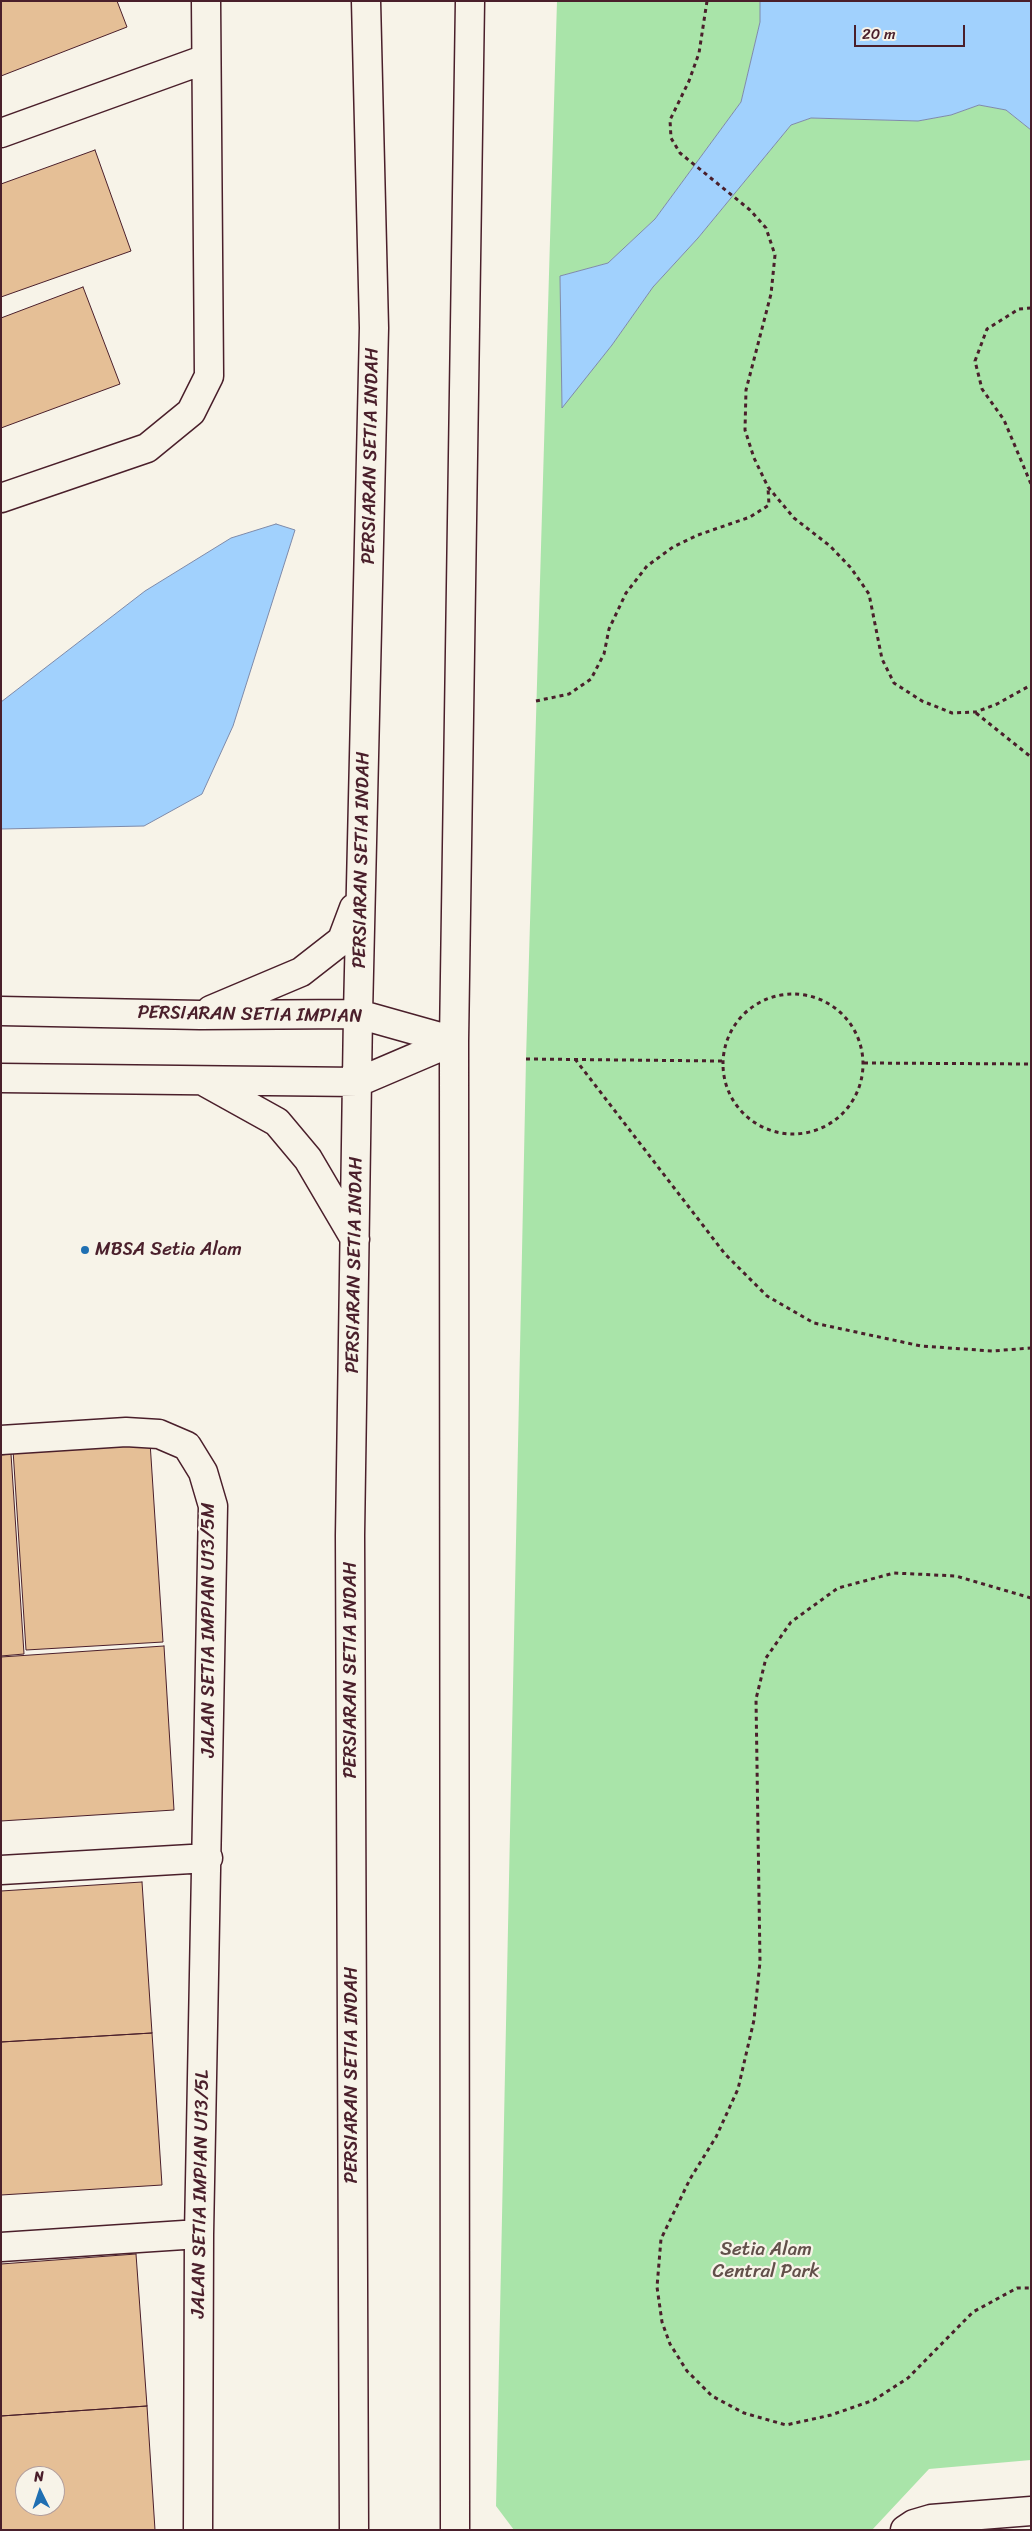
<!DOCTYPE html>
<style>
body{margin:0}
#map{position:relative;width:1032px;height:2531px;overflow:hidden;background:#f7f3e8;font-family:Sriracha,sans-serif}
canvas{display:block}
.frame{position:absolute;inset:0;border:2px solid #4a1f2b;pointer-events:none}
.north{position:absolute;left:15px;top:2466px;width:50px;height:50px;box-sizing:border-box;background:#f7f3e8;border:1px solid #b29e9c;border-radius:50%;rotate:356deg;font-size:14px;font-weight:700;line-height:20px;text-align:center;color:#4a1f2b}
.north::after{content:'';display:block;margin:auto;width:18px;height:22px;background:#1f6fb2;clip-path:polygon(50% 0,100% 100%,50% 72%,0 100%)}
.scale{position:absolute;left:854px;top:25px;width:111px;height:22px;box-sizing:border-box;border:2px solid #4a1f2b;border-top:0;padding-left:6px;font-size:15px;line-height:18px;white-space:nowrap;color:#4a1f2b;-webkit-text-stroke:4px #f7f3e8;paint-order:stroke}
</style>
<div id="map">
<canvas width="1032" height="2531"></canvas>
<div class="frame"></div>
<div class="north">N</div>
<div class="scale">20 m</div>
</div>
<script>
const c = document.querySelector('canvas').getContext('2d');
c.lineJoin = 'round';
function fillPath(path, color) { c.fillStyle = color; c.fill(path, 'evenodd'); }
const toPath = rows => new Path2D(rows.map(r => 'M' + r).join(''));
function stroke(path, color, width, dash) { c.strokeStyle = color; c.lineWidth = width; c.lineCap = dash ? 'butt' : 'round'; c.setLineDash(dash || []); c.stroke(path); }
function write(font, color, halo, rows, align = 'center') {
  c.font = font + ' Sriracha,sans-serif'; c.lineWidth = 4.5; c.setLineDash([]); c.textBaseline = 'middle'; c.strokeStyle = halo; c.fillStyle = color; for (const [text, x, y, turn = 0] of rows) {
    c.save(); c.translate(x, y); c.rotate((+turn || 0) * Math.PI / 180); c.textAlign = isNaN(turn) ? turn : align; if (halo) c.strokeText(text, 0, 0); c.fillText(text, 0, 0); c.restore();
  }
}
fillPath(toPath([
 [557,1,760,1,760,22,741,102,655,219,608,263,560,276,562,407,612,345,653,287,698,238,791,125,811,118,918,121,951,115,979,105,1006,110,1031,130,1031,2460,929,2469,872,2530,514,2530,496,2506,526,1059]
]), '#a9e4a9');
const water = toPath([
 [760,1,1031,1,1031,130,1006,110,979,105,951,115,918,121,811,118,791,125,698,238,653,287,612,345,562,408,560,276,608,263,655,219,741,102,760,22,760,1],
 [276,524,295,530,233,726,202,794,144,826,1,829,1,702,145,591,231,538,276,524]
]);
fillPath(water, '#a1d1fd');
stroke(water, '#7e8aa9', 1);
const building = toPath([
 [1,1,117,1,127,27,1,76,1,1],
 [95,150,131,251,1,297,1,184,95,150],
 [83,287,120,384,1,428,1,318,83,287],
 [150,1442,163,1642,26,1650,13,1450,150,1442],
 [11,1454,24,1654,1,1656,1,1455,11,1454],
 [164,1646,174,1810,1,1821,1,1657,164,1646],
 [142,1882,152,2033,1,2042,1,1891,142,1882],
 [152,2033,162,2185,1,2195,1,2042,152,2033],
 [136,2254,147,2406,1,2416,1,2264,136,2254],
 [147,2406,155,2530,1,2530,1,2416,147,2406],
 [25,2476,55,2476,55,2506,25,2506,25,2476]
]);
fillPath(building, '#e5bf96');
stroke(building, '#4a1f2b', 1);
const minor = toPath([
 [1,133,206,59],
 [1,498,147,448,191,412,209,376,206,1],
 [211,1010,301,972,342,940,354,908],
 [1,1011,200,1015,358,1014,454,1041],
 [1,1078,358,1082,454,1041],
 [205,1082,277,1122,308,1159,355,1239],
 [1,1440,126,1432,159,1434,187,1446,203,1472,213,1506,199,2234,198,2530],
 [1,1870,208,1858],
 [1,2247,199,2234],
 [354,2530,350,1535,358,1014,374,328,366,1],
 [455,2530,454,1041,470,1],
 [905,2530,914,2524,931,2519,1031,2511]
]);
stroke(minor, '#4a1f2b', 31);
stroke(toPath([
 [707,1,699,53,689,81,670,120,671,138,680,153,750,210,766,228,775,255,771,294,746,390,745,430,754,458,768,487,794,518,830,546,851,568,869,594,882,659,894,683,922,701,952,713,976,712,997,704,1031,685],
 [1031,308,1019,309,987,329,975,361,982,389,1004,420,1031,484],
 [536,701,569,694,591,679,604,654,609,629,626,593,647,566,673,547,698,535,750,517,769,505,768,488],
 [976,713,1031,757],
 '723 1064a70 70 0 1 1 140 0a70 70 0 1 1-140 0Z',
 [526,1059,722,1061],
 [575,1059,725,1254,767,1296,814,1323,921,1346,992,1351,1031,1348],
 [864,1063,1031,1064],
 [1031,1598,956,1576,894,1573,838,1588,791,1622,766,1658,756,1699,760,1962,754,2020,738,2089,716,2137,690,2179,661,2239,657,2287,662,2322,670,2344,687,2371,712,2396,744,2413,786,2425,831,2415,874,2400,908,2378,973,2312,1017,2288,1031,2288]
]), '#4a1f2b', 3, [4, 4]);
stroke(minor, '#f7f3e8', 28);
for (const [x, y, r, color] of [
 [85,1250,5,"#1f6fb2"]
]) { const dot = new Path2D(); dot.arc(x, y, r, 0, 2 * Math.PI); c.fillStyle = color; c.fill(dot); stroke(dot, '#f7f3e8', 2); }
write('19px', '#4a1f2b', '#f7f3e8', [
 ["PERSIARAN SETIA INDAH",371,456,-89],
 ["PERSIARAN SETIA INDAH",362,860,-89],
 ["PERSIARAN SETIA IMPIAN",250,1015,1],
 ["PERSIARAN SETIA INDAH",355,1265,-89],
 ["JALAN SETIA IMPIAN U13/5M",209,1630,-90],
 ["PERSIARAN SETIA INDAH",351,1670,-90],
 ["PERSIARAN SETIA INDAH",352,2075,-90],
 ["JALAN SETIA IMPIAN U13/5L",201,2194,-89]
]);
write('19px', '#4a1f2b', '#f7f3e8', [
 ["MBSA Setia Alam",95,1250]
], 'left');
write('19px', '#62504a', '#f7f3e8', [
 ["Setia Alam",766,2250],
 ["Central Park",766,2272]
]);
</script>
